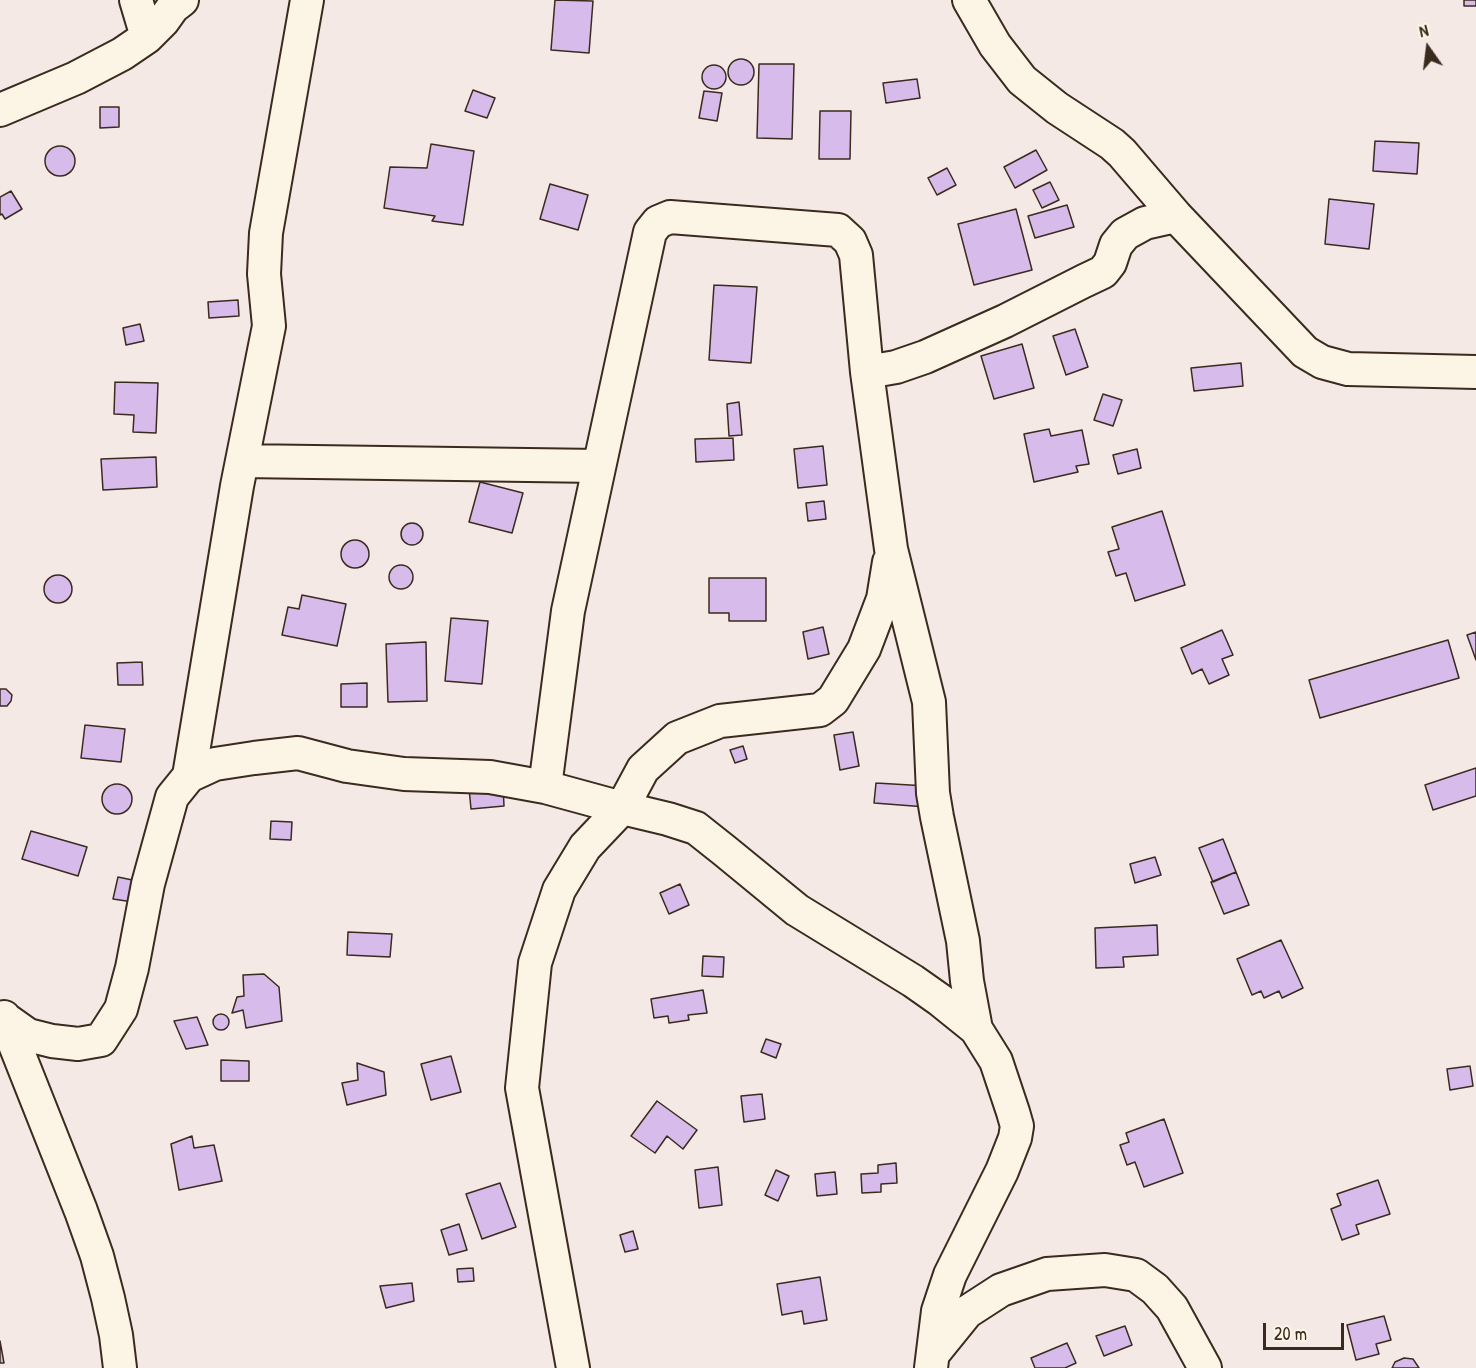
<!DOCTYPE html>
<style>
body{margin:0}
#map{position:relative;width:1476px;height:1368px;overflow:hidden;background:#f5e9e6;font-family:"Patrick Hand",sans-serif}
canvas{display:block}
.north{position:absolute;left:1398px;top:18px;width:60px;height:60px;-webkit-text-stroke:4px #fcf5e5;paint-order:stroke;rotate:346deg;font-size:16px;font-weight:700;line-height:24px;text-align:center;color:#3b2a1e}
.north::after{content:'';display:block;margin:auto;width:21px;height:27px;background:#3b2a1e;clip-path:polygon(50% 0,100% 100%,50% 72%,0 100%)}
.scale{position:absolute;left:1263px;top:1323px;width:81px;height:27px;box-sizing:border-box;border:3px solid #3b2a1e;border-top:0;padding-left:8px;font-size:18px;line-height:21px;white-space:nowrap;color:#3b2a1e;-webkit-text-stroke:4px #fcf5e5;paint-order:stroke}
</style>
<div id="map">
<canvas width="1476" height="1368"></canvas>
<div class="north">N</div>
<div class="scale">20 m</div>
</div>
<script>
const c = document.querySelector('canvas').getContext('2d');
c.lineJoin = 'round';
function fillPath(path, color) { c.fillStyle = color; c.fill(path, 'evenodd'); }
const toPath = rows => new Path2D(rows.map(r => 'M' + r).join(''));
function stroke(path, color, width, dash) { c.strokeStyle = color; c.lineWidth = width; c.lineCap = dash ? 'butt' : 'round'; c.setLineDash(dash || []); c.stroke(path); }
const building = toPath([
 [555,0,593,1,589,53,551,50,555,0],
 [1464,0,1476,0,1476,6,1464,6,1464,0],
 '728 72a13 13 0 1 1 26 0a13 13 0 1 1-26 0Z',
 [759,64,794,64,792,139,757,138,759,64],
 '702 77a12 12 0 1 1 24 0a12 12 0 1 1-24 0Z',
 [917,79,920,98,886,103,883,83,917,79],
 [473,90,495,98,487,118,465,111,473,90],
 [704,91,722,93,717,121,699,118,704,91],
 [100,107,119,107,119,127,100,128,100,107],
 [820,111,851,111,850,159,819,159,820,111],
 [1375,141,1419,143,1417,174,1373,171,1375,141],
 [431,144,474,151,463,225,432,221,435,216,384,208,390,167,427,168,431,144],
 '45 161a15 15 0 1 1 30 0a15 15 0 1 1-30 0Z',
 [1036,150,1047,170,1015,188,1004,167,1036,150],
 [947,168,956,185,937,195,928,178,947,168],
 [1050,182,1059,200,1042,208,1033,190,1050,182],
 [550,184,588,195,578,230,540,219,550,184],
 [11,191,22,209,5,219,2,214,0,215,0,197,11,191],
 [1329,199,1374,204,1369,249,1325,244,1329,199],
 [1067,205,1074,227,1035,238,1028,216,1067,205],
 [1016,209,1032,270,974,285,958,224,1016,209],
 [714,285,757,287,751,363,709,360,714,285],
 [238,300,239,316,209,318,208,302,238,300],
 [140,324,144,341,126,345,123,328,140,324],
 [1075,329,1088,367,1066,375,1053,336,1075,329],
 [1022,344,1034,388,994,399,981,356,1022,344],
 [1241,363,1243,386,1194,391,1191,368,1241,363],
 [115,382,158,383,156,433,133,432,134,415,114,414,115,382],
 [1103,394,1122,400,1113,426,1094,420,1103,394],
 [739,402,742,435,729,436,727,404,739,402],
 [1049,429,1051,436,1082,430,1089,464,1076,466,1078,472,1034,482,1024,434,1049,429],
 [733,438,734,460,696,462,695,439,733,438],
 [823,446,827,485,798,488,794,449,823,446],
 [1137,449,1141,468,1118,474,1113,455,1137,449],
 [156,457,157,487,103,490,101,459,156,457],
 [480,482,523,493,512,533,469,522,480,482],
 [824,501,826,519,808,521,806,503,824,501],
 [1162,511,1185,585,1135,601,1126,573,1116,576,1108,552,1119,549,1112,527,1162,511],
 '401 534a11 11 0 1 1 22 0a11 11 0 1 1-22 0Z',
 '341 554a14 14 0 1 1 28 0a14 14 0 1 1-28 0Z',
 '389 577a12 12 0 1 1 24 0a12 12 0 1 1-24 0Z',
 '44 589a14 14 0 1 1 28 0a14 14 0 1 1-28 0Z',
 [709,578,766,578,766,621,729,621,729,613,709,613,709,578],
 [302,595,346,604,337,646,282,635,288,607,299,609,302,595],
 [451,618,488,621,482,684,445,681,451,618],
 [823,627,829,654,808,659,803,632,823,627],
 [1222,630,1233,655,1222,659,1229,675,1209,684,1202,669,1192,674,1181,648,1222,630],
 [1476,632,1476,660,1467,635,1476,632],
 [1448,640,1459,678,1320,718,1309,680,1448,640],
 [426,642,427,701,388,702,386,644,426,642],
 [142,662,143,685,118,685,117,663,142,662],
 [367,683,367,707,341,707,341,684,367,683],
 [0,689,6,689,12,695,11,701,7,706,0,706,0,689],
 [85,725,125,729,121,762,81,758,85,725],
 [853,732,859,766,840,770,834,735,853,732],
 [743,746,747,759,735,763,730,750,743,746],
 [1476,768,1476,796,1433,810,1425,785,1476,768],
 [876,783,927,786,926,807,874,803,876,783],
 '102 799a15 15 0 1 1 30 0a15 15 0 1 1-30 0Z',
 [503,785,504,806,471,809,469,788,503,785],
 [271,821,292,822,291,840,270,839,271,821],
 [31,831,87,847,78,876,22,859,31,831],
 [1223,839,1236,872,1213,882,1199,848,1223,839],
 [1155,857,1161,875,1135,883,1130,864,1155,857],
 [1236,872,1249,905,1224,914,1211,882,1236,872],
 [118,877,137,881,133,902,113,899,118,877],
 [680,884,689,905,669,914,660,893,680,884],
 [1157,925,1158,955,1123,957,1124,967,1096,968,1095,928,1157,925],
 [348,932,392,934,390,957,347,955,348,932],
 [1281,940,1303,988,1282,998,1279,991,1264,998,1261,991,1252,995,1237,959,1281,940],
 [703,956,724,957,723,977,702,976,703,956],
 [264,974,279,987,282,1021,246,1028,243,1010,232,1013,237,997,244,996,243,975,264,974],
 [703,990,707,1013,688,1015,689,1020,669,1023,668,1016,654,1018,651,999,703,990],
 '213 1022a8 8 0 1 1 16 0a8 8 0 1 1-16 0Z',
 [197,1017,208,1045,186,1049,174,1021,197,1017],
 [766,1039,781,1044,776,1058,761,1052,766,1039],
 [451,1056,461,1092,431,1100,421,1064,451,1056],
 [221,1060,249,1061,249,1081,221,1081,221,1060],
 [357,1063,384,1072,386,1095,347,1105,342,1083,358,1080,357,1063],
 [1470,1066,1473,1086,1450,1090,1447,1069,1470,1066],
 [762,1094,765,1119,744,1122,741,1096,762,1094],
 [657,1101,697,1130,683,1149,667,1136,655,1153,631,1136,657,1101],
 [1164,1119,1183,1173,1144,1187,1135,1162,1127,1165,1120,1145,1129,1142,1126,1133,1164,1119],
 [192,1136,194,1148,214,1145,222,1181,179,1190,171,1144,192,1136],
 [896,1163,897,1183,881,1184,881,1192,862,1193,861,1174,878,1173,878,1165,896,1163],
 [718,1167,722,1205,699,1208,695,1170,718,1167],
 [776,1170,789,1176,778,1201,765,1195,776,1170],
 [835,1172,837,1194,817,1196,815,1174,835,1172],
 [1378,1180,1390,1214,1356,1225,1359,1234,1342,1240,1331,1209,1341,1205,1337,1194,1378,1180],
 [500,1183,516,1227,482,1239,466,1194,500,1183],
 [459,1224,467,1250,449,1255,441,1230,459,1224],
 [633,1231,638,1249,625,1252,620,1235,633,1231],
 [473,1268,474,1281,458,1282,457,1269,473,1268],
 [820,1277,827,1320,804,1324,802,1311,782,1315,777,1284,820,1277],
 [412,1283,414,1301,386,1308,380,1286,412,1283],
 [1384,1316,1391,1340,1376,1344,1379,1354,1356,1360,1347,1325,1384,1316],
 [1125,1326,1132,1345,1104,1356,1096,1336,1125,1326],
 [0,1341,4,1363,0,1363,0,1341],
 [1067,1343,1076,1363,1065,1368,1035,1368,1031,1358,1067,1343],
 [1404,1358,1413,1359,1419,1368,1392,1368,1395,1362,1404,1358]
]);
fillPath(building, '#d7bbea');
stroke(building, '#3b2a1e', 1.5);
const street = toPath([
 [136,0,147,37],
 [969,0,995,45,1022,80,1057,108,1112,144,1122,153,1176,216,1305,352,1322,362,1348,369,1476,372],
 [0,110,76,78,122,54,147,37,163,21,173,7,182,0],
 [242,461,599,466],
 [189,776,237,486,269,326,264,274,266,233,307,0],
 [545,787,568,611,650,232,658,222,670,217,838,230,850,241,856,255,867,372],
 [4,1017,81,1211,97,1256,108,1298,116,1335,120,1368],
 [4,1018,28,1035,52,1041,78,1044,101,1040,121,1009,132,968,148,884,172,797,189,776,215,764,254,758,298,753,347,766,404,774,490,777,545,787,622,808,668,819,696,828,725,851,797,910,913,981,940,1000,976,1029],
 [933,1354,967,1312,1001,1290,1047,1274,1105,1270,1136,1275,1155,1289,1172,1308,1205,1368],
 [573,1368,522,1088,535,963,559,890,585,847,622,808,643,769,677,738,720,721,820,710,833,700,864,649,883,599,889,562],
 [931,1368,938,1311,950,1275,1002,1171,1015,1138,1017,1126,1013,1112,996,1061,976,1029,967,981,963,941,937,817,933,793,929,702,891,549,867,372,896,367,925,357,1005,321,1084,281,1103,272,1110,263,1116,245,1125,234,1145,223,1176,216]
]);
stroke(street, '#3b2a1e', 36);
stroke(street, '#fcf5e5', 32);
</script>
